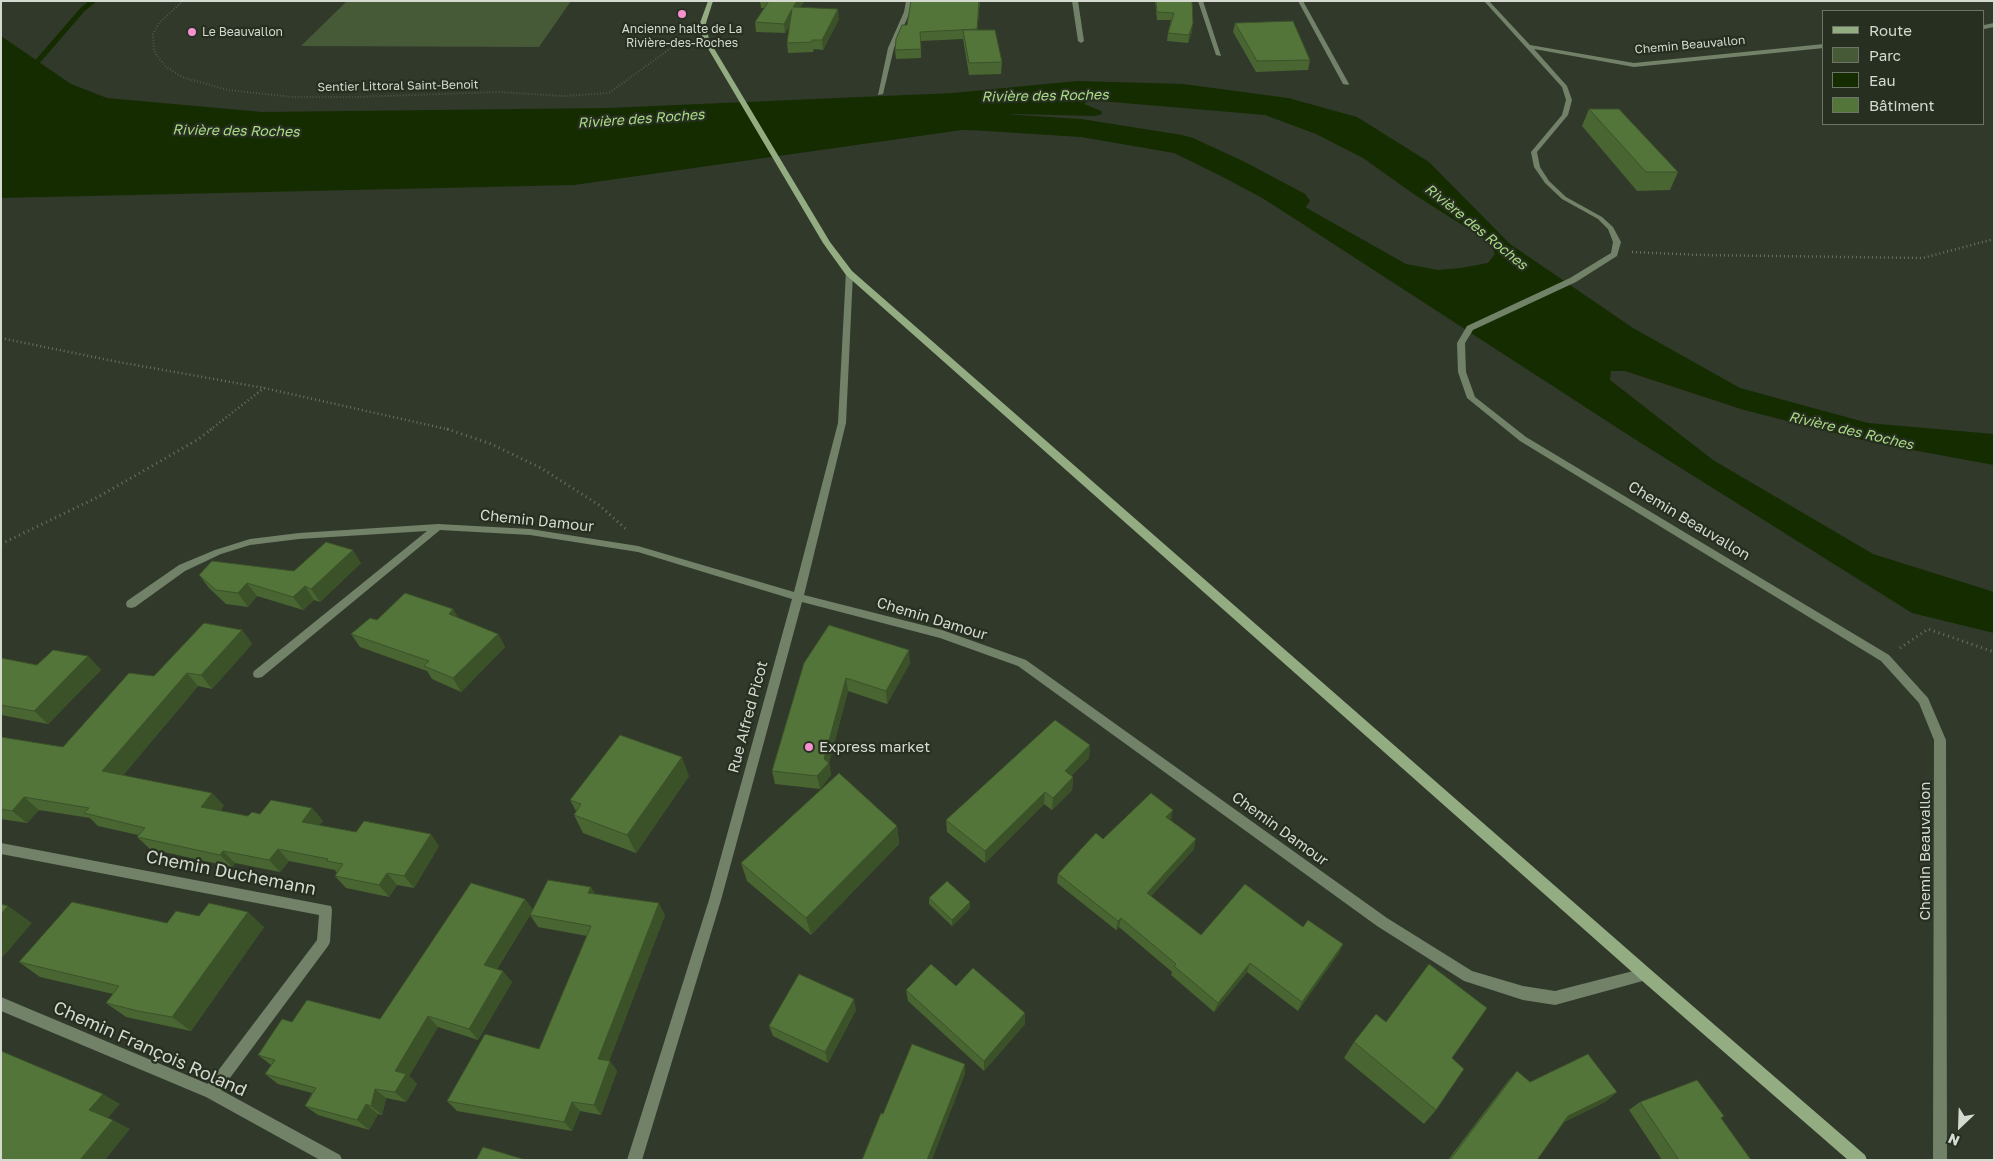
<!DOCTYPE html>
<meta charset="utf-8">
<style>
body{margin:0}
#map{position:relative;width:1995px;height:1161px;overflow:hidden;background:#31392b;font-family:"Golos Text",sans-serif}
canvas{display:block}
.frame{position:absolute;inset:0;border:2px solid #d5dad1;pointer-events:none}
.legend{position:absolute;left:1822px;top:10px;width:162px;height:115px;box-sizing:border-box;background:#272f21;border:1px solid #6d7367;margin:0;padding:6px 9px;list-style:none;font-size:15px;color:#d5dad1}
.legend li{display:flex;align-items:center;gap:10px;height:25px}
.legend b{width:25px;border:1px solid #6d7367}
.north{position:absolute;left:1935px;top:1101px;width:50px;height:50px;-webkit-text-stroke:4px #272f21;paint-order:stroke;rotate:204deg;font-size:14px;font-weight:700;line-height:20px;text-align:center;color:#d5dad1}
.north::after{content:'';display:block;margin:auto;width:18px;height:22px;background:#d5dad1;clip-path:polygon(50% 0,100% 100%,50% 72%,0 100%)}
</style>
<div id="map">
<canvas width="1995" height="1161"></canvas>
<div class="frame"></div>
<ul class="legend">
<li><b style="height:6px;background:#93ac82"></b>Route</li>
<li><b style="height:14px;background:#465a38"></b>Parc</li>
<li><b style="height:14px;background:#152c00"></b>Eau</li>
<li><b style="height:14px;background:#54753a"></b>Bâtiment</li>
</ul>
<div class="north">N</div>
</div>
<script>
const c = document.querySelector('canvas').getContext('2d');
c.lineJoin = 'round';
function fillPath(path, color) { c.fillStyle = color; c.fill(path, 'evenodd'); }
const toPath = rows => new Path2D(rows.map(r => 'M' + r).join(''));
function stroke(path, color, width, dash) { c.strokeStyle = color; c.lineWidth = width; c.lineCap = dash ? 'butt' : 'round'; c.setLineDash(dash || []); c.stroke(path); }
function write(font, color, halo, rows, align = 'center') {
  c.font = font + ' "Golos Text",sans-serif'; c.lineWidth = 4.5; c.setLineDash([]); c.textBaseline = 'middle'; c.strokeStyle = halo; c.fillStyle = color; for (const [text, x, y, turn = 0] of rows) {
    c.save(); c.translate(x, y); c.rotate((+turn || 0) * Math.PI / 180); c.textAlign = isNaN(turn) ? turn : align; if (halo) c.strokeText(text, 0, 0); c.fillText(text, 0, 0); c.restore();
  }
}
fillPath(toPath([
 [347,1,571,1,539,47,301,46]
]), '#465a38');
fillPath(toPath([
 [1,36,71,84,107,98,262,112,608,108,953,93,1077,81,1183,84,1288,98,1357,117,1429,162,1510,244,1633,328,1740,388,1868,423,1994,434,1994,465,1874,443,1744,410,1625,371,1611,371,1610,380,1713,460,1873,554,1994,592,1994,633,1912,613,1633,438,1207,162,1140,142,1063,132,962,130,574,185,1,198],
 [1089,100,1265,115,1316,134,1363,158,1415,195,1489,242,1495,254,1488,263,1461,268,1438,270,1406,264,1257,180,1182,145,1121,132,1081,128,990,124,984,120,986,117,1016,114,1095,116,1102,114,1101,111,1084,104]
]), '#152c00');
stroke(toPath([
 [28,66,38,61,83,9,93,1]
]), '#152c00', 5);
fillPath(toPath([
 [918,106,986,113,1081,119,1182,135,1193,138,1245,162,1305,194,1310,201,1305,208,1293,211,1281,208,1221,176,1174,153,1081,137,986,131,907,121,903,115,907,109,918,106]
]), '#152c00');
stroke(toPath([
 [183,1,159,23,153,34,154,51,165,66,182,77,228,90,292,97,355,97,497,92,564,96,609,93,675,45,679,30,686,27]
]), '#6b7266', 2, [0.5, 2.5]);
stroke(toPath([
 [1632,252,1700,255,1923,258,1994,239],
 [1,338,113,361,264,388,451,430],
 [210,430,264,388]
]), '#6b7266', 2.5, [1, 3]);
stroke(toPath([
 [447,429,491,444,541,468,599,505,626,529],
 [1,544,98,497,197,440,212,429],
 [1900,648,1928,629,1994,652]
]), '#6b7266', 3, [1, 4]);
fillPath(toPath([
 [906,1,912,1,910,12,894,48,883,94,878,95,888,48,904,12,906,1],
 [1072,1,1078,1,1084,41,1081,43,1078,41,1072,1],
 [1198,1,1203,1,1221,56,1216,55,1198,1],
 [1298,1,1303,1,1349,84,1348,85,1343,84,1298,1],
 [1484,1,1489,1,1530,45,1634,63,1824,44,1824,48,1634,67,1534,49,1567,86,1572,100,1568,115,1537,152,1540,167,1549,181,1566,197,1602,217,1613,227,1621,242,1617,256,1576,282,1473,330,1465,343,1466,372,1475,397,1526,437,1889,655,1928,698,1946,740,1947,1160,1933,1160,1934,740,1919,703,1881,661,1520,441,1467,398,1458,372,1457,343,1467,326,1570,278,1611,253,1613,242,1608,229,1598,219,1562,199,1545,183,1534,167,1531,152,1562,115,1566,100,1562,87,1484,1],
 [1994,23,1994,27,1984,29,1984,25,1994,23],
 [846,271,849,271,853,273,846,423,804,595,942,630,1026,660,1387,918,1472,971,1523,986,1555,991,1645,968,1650,969,1652,974,1650,979,1555,1005,1523,1000,1464,981,1377,926,1018,666,940,638,802,602,721,900,642,1160,627,1160,709,900,792,599,638,552,530,535,440,530,262,677,258,678,254,677,253,674,254,671,427,531,299,539,250,545,221,554,185,571,135,607,131,608,127,607,126,604,127,601,179,565,215,550,250,539,299,533,438,524,530,529,638,546,794,592,838,423,846,271],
 [1,843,331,906,332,910,330,942,328,946,221,1090,340,1155,342,1160,320,1160,206,1097,1,1011,1,997,208,1084,317,940,319,915,1,854,1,843]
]), '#728268');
fillPath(toPath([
 [708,1,713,1,706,23,709,40,830,242,852,271,1650,969,1865,1155,1867,1160,1848,1160,1640,979,846,275,823,243,703,40,700,23,708,1]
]), '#93ac82');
fillPath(toPath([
 [760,1,804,1,800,8,839,19,823,50,814,49,813,52,788,53,787,43,790,25,785,33,756,32,755,22,765,8,761,8],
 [980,1,977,30,1002,62,1001,74,969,75,963,39,921,41,921,58,896,59,895,50,907,25],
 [1155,1,1192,1,1192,31,1188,43,1167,41,1168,33,1171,20,1157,20],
 [1235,23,1310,60,1308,70,1256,72,1233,32],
 [1589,109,1678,172,1670,190,1637,191,1582,126],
 [361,563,320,602,314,600,303,610,257,596,248,607,226,604,209,588,199,575,294,571],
 [453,609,458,618,498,634,505,647,461,692,432,679,427,671,360,647,351,634,377,620],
 [242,630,252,644,212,689,198,686,123,775,224,805,220,811,248,816,260,814,312,808,323,821,319,825,356,832,439,846,414,888,397,885,389,897,346,888,335,876,337,873,335,870,289,861,280,872,235,863,232,867,150,849,137,837,138,835,98,826,90,818,39,810,27,823,1,819,1,737,63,747,154,676],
 [88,656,101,670,48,724,1,715,1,658,37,665],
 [804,663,910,663,887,704,848,691,829,763,831,775,820,789,775,784,772,771],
 [1090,745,1089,758,1071,776,1073,777,1072,790,1052,810,1044,804,985,863,947,832,946,820],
 [689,776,636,853,583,833,574,815,576,811,570,800],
 [1171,820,1194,849,1151,896,1201,935,1303,927,1343,944,1338,954,1298,1011,1247,972,1214,1012,1171,975,1172,972,1119,927,1116,930,1057,883,1058,874,1103,839],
 [897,826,899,844,811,935,747,881,741,863],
 [595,894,665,915,609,1061,617,1071,601,1115,580,1111,572,1131,457,1111,447,1101,539,1049,587,936,538,927,530,915],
 [929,898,970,902,970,908,952,926,929,904],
 [525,899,533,910,497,969,512,982,478,1040,438,1027,409,1076,417,1084,406,1102,386,1098,382,1115,378,1114,369,1130,318,1115,305,1106,312,1093,278,1084,265,1074,271,1065,258,1055,292,1022,380,1019],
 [199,916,264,927,191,1031,158,1024,126,1017,106,1003,113,994,40,977,19,962,167,923],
 [956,986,1025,1024,984,1071,908,1001,906,990],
 [856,1010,828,1063,773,1036,769,1026],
 [1386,1022,1436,1110,1424,1124,1344,1058,1354,1042],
 [1517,1071,1530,1082,1617,1092,1605,1102,1564,1122,1537,1160,1448,1160,1508,1081],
 [1640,1102,1721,1118,1751,1160,1662,1160,1629,1110]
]), '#486532');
fillPath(toPath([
 [797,1,804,1,795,17,793,7],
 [979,1,980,1,977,38,977,29],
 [792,9,793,19,785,33,784,24],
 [838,9,839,19,823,50,822,40],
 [1193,23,1192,31,1188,43,1189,35],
 [353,550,361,563,320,602,311,589],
 [247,583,257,596,248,607,238,593],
 [305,586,314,600,303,610,293,597],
 [453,609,461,623,449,614],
 [242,630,252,644,212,689,201,675],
 [498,634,505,647,461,692,453,678],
 [909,650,910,663,887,704,886,691],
 [88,656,101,670,48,724,34,711],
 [187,673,198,686,116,784,102,771],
 [846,678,848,691,829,763,831,775,820,789,817,776,824,759],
 [1090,745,1089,758,1064,783,1065,771],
 [682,757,689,776,636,853,627,835],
 [1073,777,1072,790,1052,810,1053,798],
 [1045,792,1044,804,985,863,985,851],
 [212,793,224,805,213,819,201,807],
 [24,797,39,810,27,823,12,811],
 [312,808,323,821,313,834,302,822],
 [1173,810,1171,820,1166,817],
 [897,826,899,844,811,935,806,918],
 [431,834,439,846,414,888,404,876],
 [1196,839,1194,849,1145,903,1147,893],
 [278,849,289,861,280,872,269,860],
 [223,851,235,863,232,867,220,855],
 [387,873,397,885,389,897,379,885],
 [591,887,598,899,588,893],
 [525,899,533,910,492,976,484,965],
 [970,902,970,908,952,926,952,920],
 [659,903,665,915,606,1069,598,1059],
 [8,906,32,923,1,959,1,914],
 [248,912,264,927,191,1031,172,1017],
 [1121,918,1119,927,1116,930,1118,921],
 [1343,944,1338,954,1298,1011,1302,1002],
 [1250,963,1247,972,1214,1012,1218,1003],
 [503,971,512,982,478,1040,469,1029],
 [854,999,856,1010,828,1063,825,1052],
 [1025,1013,1025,1024,984,1071,984,1061],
 [428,1016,438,1027,409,1076,417,1084,406,1102,395,1092,395,1071],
 [610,1061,617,1071,601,1115,594,1105],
 [965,1064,965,1074,932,1160,927,1160],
 [375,1089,386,1098,382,1115,371,1106],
 [1617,1092,1605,1102,1558,1125,1568,1116],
 [103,1094,120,1104,106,1120,89,1110],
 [572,1102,580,1111,572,1131,564,1122],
 [366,1104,378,1114,369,1130,357,1120],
 [113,1120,130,1129,105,1160,80,1160]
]), '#3b5229');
const building = toPath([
 [769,1,797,1,793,7,838,9,822,40,812,40,812,42,787,43,792,9,784,24,755,22,769,1],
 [911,1,979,1,977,29,920,32,921,49,895,50,896,39,902,25,907,25,911,1],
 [1156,1,1192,1,1193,23,1189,35,1168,33,1174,13,1157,12,1156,1],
 [1293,21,1310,60,1257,61,1235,23,1293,21],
 [963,30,995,30,1002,62,969,63,963,30],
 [1589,109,1619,109,1678,172,1646,172,1589,109],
 [326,542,353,550,311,589,305,586,293,597,247,583,238,593,216,590,199,575,212,561,294,571,326,542],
 [405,593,453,609,449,614,498,634,453,678,424,666,429,661,351,634,370,618,377,620,405,593],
 [204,623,242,630,201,675,187,673,102,771,212,793,201,807,248,816,252,812,260,814,271,800,312,808,302,822,356,832,364,821,431,834,404,876,387,873,379,885,335,876,343,864,327,861,328,859,278,849,269,860,223,851,220,855,137,837,145,828,84,813,89,808,24,797,12,811,1,809,1,737,63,747,129,673,154,676,204,623],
 [829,625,909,650,886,691,846,678,824,759,829,763,817,776,772,771,804,663,829,625],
 [53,650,88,656,34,711,1,705,1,658,37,665,53,650],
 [1055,720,1090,745,1065,771,1073,777,1053,798,1045,792,985,851,946,820,1055,720],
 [620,735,682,757,627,835,574,815,581,804,570,800,620,735],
 [839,773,897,826,806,918,741,863,839,773],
 [1151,793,1173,810,1166,817,1196,839,1147,893,1201,935,1245,884,1303,927,1308,920,1343,944,1302,1002,1250,963,1218,1003,1174,966,1176,964,1121,918,1118,921,1058,874,1096,833,1103,839,1151,793],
 [548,880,591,887,588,893,659,903,598,1059,610,1061,594,1105,572,1102,564,1122,447,1101,485,1034,539,1049,591,926,530,915,548,880],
 [947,881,970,902,952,920,929,898,947,881],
 [471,883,525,899,484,965,503,971,469,1029,428,1016,395,1071,406,1074,395,1092,375,1089,371,1106,366,1104,357,1120,305,1106,316,1088,265,1074,275,1060,258,1055,282,1019,292,1022,307,1000,380,1019,471,883],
 [72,902,167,923,176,911,199,916,209,903,248,912,172,1017,138,1011,106,1003,119,986,19,962,72,902],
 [1,904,8,906,1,914,1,904],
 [931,964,956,986,973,968,1025,1013,984,1061,906,990,931,964],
 [1429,964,1487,1008,1452,1058,1464,1069,1436,1110,1354,1042,1376,1014,1386,1022,1429,964],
 [799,974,854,999,825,1052,769,1026,799,974],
 [912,1044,965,1064,927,1160,862,1160,881,1113,883,1114,912,1044],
 [1,1051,103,1094,89,1110,113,1120,80,1160,1,1160,1,1051],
 [1588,1054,1617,1092,1568,1116,1537,1160,1450,1160,1517,1071,1530,1082,1588,1054],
 [1697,1080,1724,1116,1721,1118,1751,1160,1679,1160,1640,1102,1697,1080],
 [483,1147,526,1160,476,1160,483,1147]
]);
fillPath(building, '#54753a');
stroke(building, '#3b5229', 1);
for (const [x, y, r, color] of [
 [682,14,5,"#f690d0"],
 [192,32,5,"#f690d0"],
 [809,747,5,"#f690d0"]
]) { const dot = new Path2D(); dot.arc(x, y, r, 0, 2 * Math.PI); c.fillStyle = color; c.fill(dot); stroke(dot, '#272f21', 2); }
write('12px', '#d5dad1', '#272f21', [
 ["Ancienne halte de La",682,29],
 ["Rivière-des-Roches",682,43],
 ["Le Beauvallon",202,32,"left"]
]);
write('12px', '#d5dad1', '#272f21', [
 ["Chemin Beauvallon",1690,45,-5],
 ["Sentier Littoral Saint-Benoit",398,86,-1]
]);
write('italic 14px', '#aadb85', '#272f21', [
 ["Rivière des Roches",1045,96,-1],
 ["Rivière des Roches",641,119,-4],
 ["Rivière des Roches",236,131,1],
 ["Rivière des Roches",1476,227,39],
 ["Rivière des Roches",1851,431,13]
]);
write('15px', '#d5dad1', '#272f21', [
 ["Chemin Damour",537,521,6],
 ["Chemin Beauvallon",1689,521,31],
 ["Chemin Damour",932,619,17],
 ["Rue Alfred Picot",748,717,-75],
 ["Chemin Damour",1280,829,36],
 ["Chemin Beauvallon",1925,851,-90]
]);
write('15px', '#d5dad1', '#272f21', [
 ["Express market",819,747]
], 'left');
write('18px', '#d5dad1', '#272f21', [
 ["Chemin Duchemann",231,873,11],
 ["Chemin François Roland",150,1049,24]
]);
</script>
